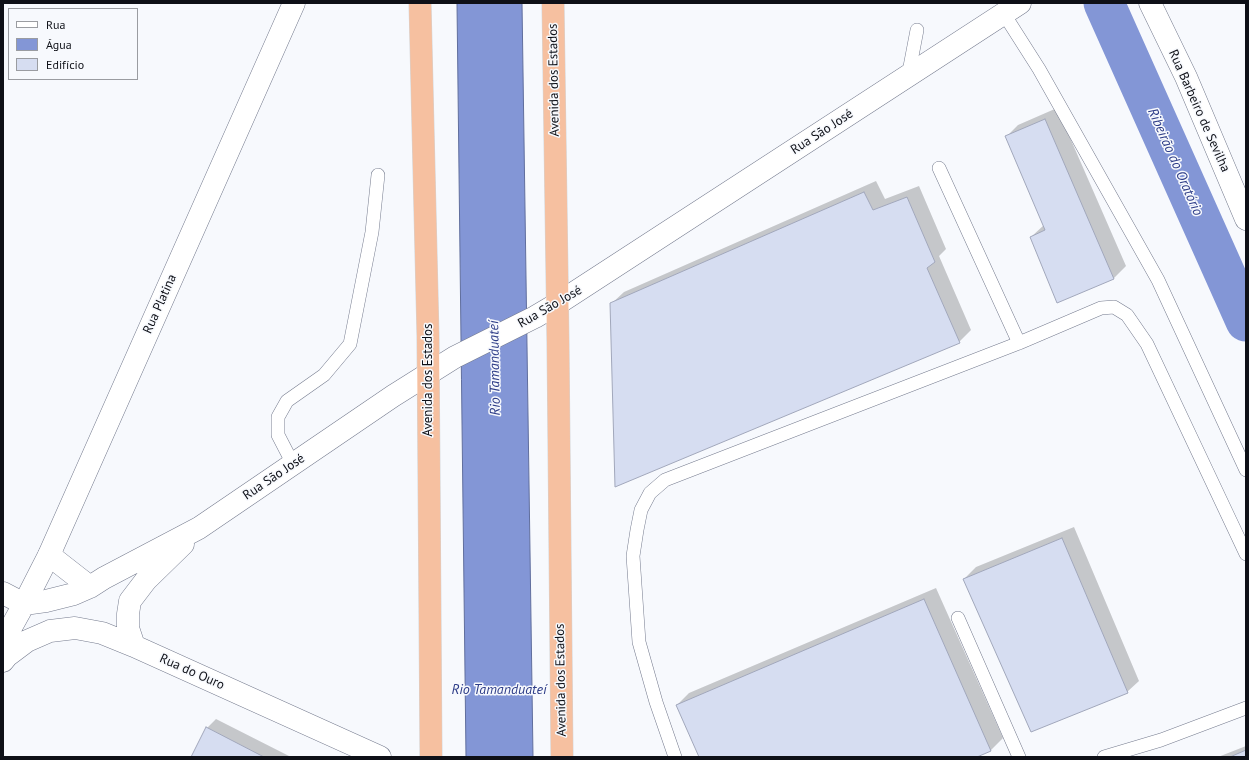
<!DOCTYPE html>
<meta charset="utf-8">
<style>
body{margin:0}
#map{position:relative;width:1249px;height:760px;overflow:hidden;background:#f7f9fd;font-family:"PT Sans",sans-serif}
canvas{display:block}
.frame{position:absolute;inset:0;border:4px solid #0e1017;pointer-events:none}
.legend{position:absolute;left:8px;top:8px;width:130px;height:72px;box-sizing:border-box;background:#f7f9fd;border:1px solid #9a9ca1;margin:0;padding:5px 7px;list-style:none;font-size:12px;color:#0e1017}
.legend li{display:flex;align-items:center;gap:8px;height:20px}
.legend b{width:20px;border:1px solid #9a9ca1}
</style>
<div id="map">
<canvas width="1249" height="760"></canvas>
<div class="frame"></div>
<ul class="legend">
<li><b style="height:5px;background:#fff"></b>Rua</li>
<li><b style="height:11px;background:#8396d6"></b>Água</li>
<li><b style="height:11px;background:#d6ddf1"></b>Edifício</li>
</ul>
</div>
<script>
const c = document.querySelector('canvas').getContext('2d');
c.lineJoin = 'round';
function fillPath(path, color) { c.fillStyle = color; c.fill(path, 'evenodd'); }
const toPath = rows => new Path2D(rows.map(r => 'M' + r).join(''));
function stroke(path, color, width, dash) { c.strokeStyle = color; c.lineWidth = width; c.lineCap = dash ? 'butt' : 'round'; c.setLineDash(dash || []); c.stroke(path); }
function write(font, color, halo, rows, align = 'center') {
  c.font = font + ' "PT Sans",sans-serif'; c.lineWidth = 3; c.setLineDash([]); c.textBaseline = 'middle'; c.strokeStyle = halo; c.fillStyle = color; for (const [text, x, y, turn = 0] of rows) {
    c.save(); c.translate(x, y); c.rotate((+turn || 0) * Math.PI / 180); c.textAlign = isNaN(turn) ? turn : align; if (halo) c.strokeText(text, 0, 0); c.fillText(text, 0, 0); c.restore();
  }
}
const water = toPath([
 [457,3,522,3,533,757,466,757,457,3]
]);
fillPath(water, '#8396d6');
stroke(water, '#606e9d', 1);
fillPath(toPath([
 [1057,108,1126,266,1114,278,1058,302,1031,237,1044,225,1006,137,1018,125],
 [876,181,885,199,919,186,946,249,939,256,971,330,959,342,611,304,624,292],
 [1074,527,1139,681,1127,692,964,579,976,567],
 [936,588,1003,738,991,750,975,757,700,757,677,705,689,693],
 [216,719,291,757,192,757,207,728],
 [1246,746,1246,757,1218,757]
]), '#0003');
stroke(toPath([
 [1104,3,1246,321]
]), '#8396d6', 41);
const building = toPath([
 [1045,119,1114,279,1057,303,1030,237,1045,230,1005,136,1045,119],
 [864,192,873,210,907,197,935,262,927,268,960,343,615,487,610,303,864,192],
 [1062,538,1128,693,1031,732,963,579,1062,538],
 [924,599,991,751,977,757,699,757,676,705,924,599],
 [206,727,264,757,191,757,206,727],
 [1246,750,1246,757,1230,757,1246,750]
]);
fillPath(building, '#d6ddf1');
stroke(building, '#a1a7bb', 1);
const service = toPath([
 [1004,14,1039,69,1158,280,1246,470],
 [908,77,917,30],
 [939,168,1019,343],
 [293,464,278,435,278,417,287,401,324,375,350,344,372,232,378,175],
 [958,618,1019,757],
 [675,757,656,702,639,642,633,556,637,530,641,510,650,493,665,480,1019,343,1101,308,1114,307,1127,315,1147,344,1246,554],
 [1104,757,1161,740,1246,708]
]);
const minor = toPath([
 [1150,3,1186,77,1246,219],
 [24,604,49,555,294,3]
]);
const tertiary = toPath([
 [3,593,24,604]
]);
const secondary = toPath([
 [49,555,90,587],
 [3,642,24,604,46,601,74,594,90,587,104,578,199,528,393,396,455,357,535,317,557,304,1020,3],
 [134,646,128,628,128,614,130,601,146,580,183,544],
 [3,661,7,656,27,641,50,631,75,628,102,633,134,646,380,757]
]);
const trunk = toPath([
 [420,3,428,336,431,757],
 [553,3,558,342,562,757]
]);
stroke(service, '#757b8e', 14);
stroke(minor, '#757b8e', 23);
stroke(tertiary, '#757b8e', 23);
stroke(secondary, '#757b8e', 23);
stroke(trunk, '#d4d4d5', 23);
stroke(service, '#fff', 13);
stroke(minor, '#fff', 22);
stroke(tertiary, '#fff', 22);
stroke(secondary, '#fff', 22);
stroke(trunk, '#f6c0a0', 22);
write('13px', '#0e1017', '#f7f9fd', [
 ["Avenida dos Estados",554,80,-91],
 ["Rua Barbeiro de Sevilha",1199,111,66],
 ["Rua São José",822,132,-33],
 ["Rua Platina",160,304,-66],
 ["Rua São José",550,307,-30],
 ["Avenida dos Estados",428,380,-90],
 ["Rua São José",274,477,-34],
 ["Rua do Ouro",192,672,24],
 ["Avenida dos Estados",561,680,-91]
]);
write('italic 14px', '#2e3d88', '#f7f9fd', [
 ["Ribeirão do Oratório",1175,162,66],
 ["Rio Tamanduateí",495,368,-91],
 ["Rio Tamanduateí",499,690]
]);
</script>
